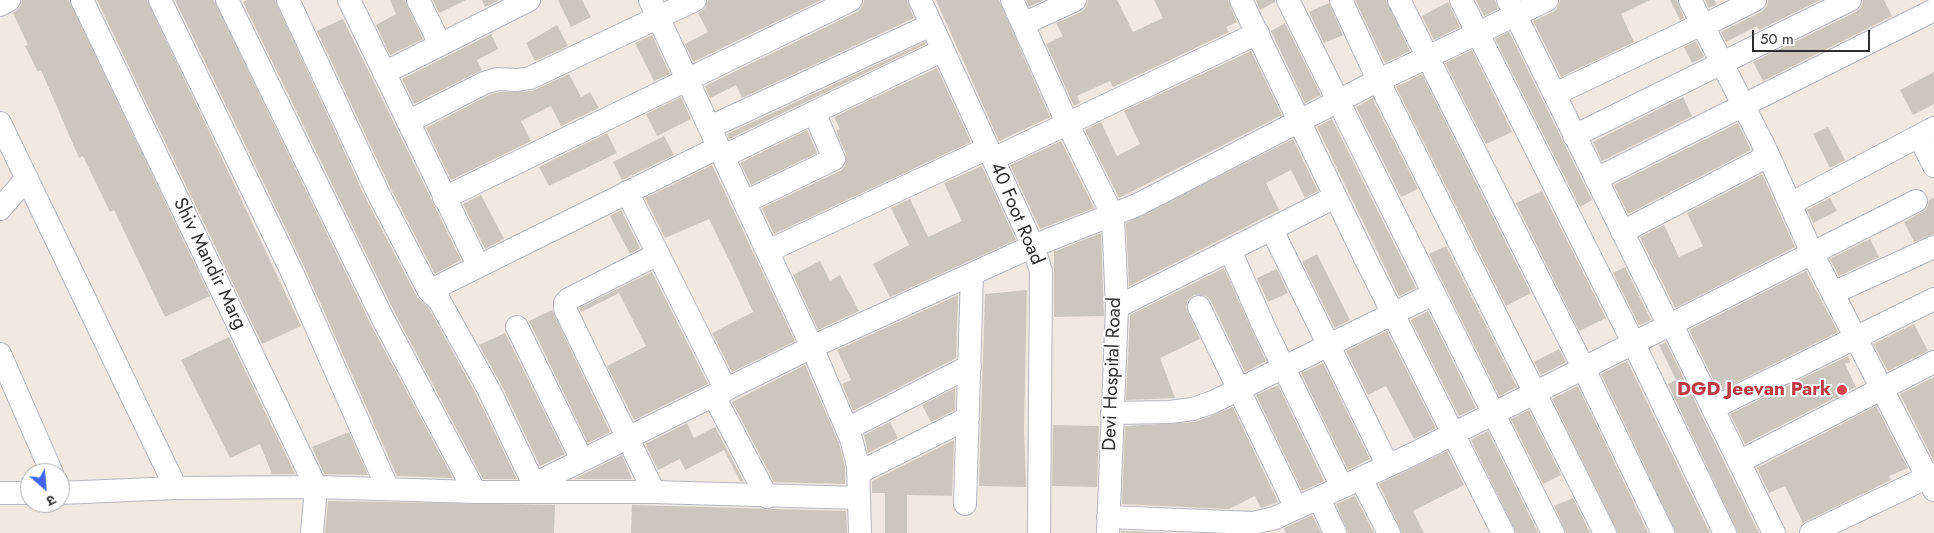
<!DOCTYPE html>
<meta charset="utf-8">
<style>
body{margin:0}
#map{position:relative;width:1934px;height:533px;overflow:hidden;background:#efe9e1;font-family:Jost,"Noto Sans Devanagari",sans-serif}
canvas{display:block}
.north{position:absolute;left:20px;top:463px;width:50px;height:50px;box-sizing:border-box;background:#fff;border:1px solid #ababab;border-radius:50%;rotate:153deg;font-size:14px;font-weight:700;line-height:20px;text-align:center;color:#2e2e2e}
.north::after{content:'';display:block;margin:auto;width:18px;height:22px;background:#4264fb;clip-path:polygon(50% 0,100% 100%,50% 72%,0 100%)}
.scale{position:absolute;left:1752px;top:30px;width:118px;height:22px;box-sizing:border-box;border:2px solid #2e2e2e;border-top:0;padding-left:6px;font-size:15px;line-height:18px;white-space:nowrap;color:#2e2e2e;-webkit-text-stroke:4px #fff;paint-order:stroke}
</style>
<div id="map">
<canvas width="1934" height="533"></canvas>
<div class="north">उ</div>
<div class="scale">50 m</div>
</div>
<script>
const c = document.querySelector('canvas').getContext('2d');
c.lineJoin = 'round';
function fillPath(path, color) { c.fillStyle = color; c.fill(path, 'evenodd'); }
const toPath = rows => new Path2D(rows.map(r => 'M' + r).join(''));
function stroke(path, color, width, dash) { c.strokeStyle = color; c.lineWidth = width; c.lineCap = dash ? 'butt' : 'round'; c.setLineDash(dash || []); c.stroke(path); }
function write(font, color, halo, rows, align = 'center') {
  c.font = font + ' Jost,sans-serif'; c.lineWidth = 4; c.setLineDash([]); c.textBaseline = 'middle'; c.strokeStyle = halo; c.fillStyle = color; for (const [text, x, y, turn = 0] of rows) {
    c.save(); c.translate(x, y); c.rotate((+turn || 0) * Math.PI / 180); c.textAlign = isNaN(turn) ? turn : align; if (halo) c.strokeText(text, 0, 0); c.fillText(text, 0, 0); c.restore();
  }
}
fillPath(toPath([
 [22,0,69,0,210,296,165,317,114,210,110,212,83,156,79,158,41,70,38,72,25,46,28,45,13,13,20,7],
 [97,0,147,0,301,326,262,344],
 [175,0,214,0,372,327,453,478,397,476,303,264],
 [247,0,275,0,366,199,417,297,429,308,477,396,517,479,483,479,396,315,243,2],
 [390,0,405,0,423,39,390,55,376,25,396,14],
 [433,0,466,0,439,13],
 [482,0,497,0,498,1,485,7],
 [558,0,582,0,591,17,571,27],
 [708,0,821,0,693,62,681,36,685,44,708,32,698,13,705,8],
 [864,0,907,0,914,18,742,98,736,85,710,98,705,86,857,12,862,7],
 [936,0,999,0,1050,117,999,141],
 [1026,0,1044,0,1029,7],
 [1088,0,1117,0,1133,32,1163,18,1154,0,1228,0,1237,22,1226,27,1229,32,1113,87,1110,81,1077,96,1080,103,1074,106,1046,44,1063,36,1056,23,1081,12,1086,7],
 [1256,0,1275,0,1275,2,1260,10],
 [1355,0,1386,0,1410,51,1385,63],
 [1476,0,1495,0,1498,9,1484,16],
 [1560,0,1650,0,1621,14,1634,42,1561,77,1533,21,1553,12,1558,7],
 [1670,0,1677,0,1684,18,1680,20],
 [1705,0,1714,0,1717,4,1709,8],
 [1768,0,1820,0,1759,30,1757,26,1726,42,1721,32,1761,12,1766,7],
 [1863,0,1884,0,1892,16,1763,81,1753,62,1856,12,1861,7],
 [1448,2,1460,27,1434,40,1422,16],
 [1329,3,1343,35,1324,43,1309,12],
 [343,19,461,260,435,274,390,187,317,31],
 [1285,23,1321,95,1305,103,1271,31],
 [557,25,568,46,535,61,526,43],
 [1509,32,1592,200,1580,207,1495,39],
 [491,34,498,49,477,60,482,70,414,104,402,79],
 [652,35,670,74,654,81,635,43],
 [1696,41,1704,57,1692,63,1684,47],
 [925,42,926,44,729,139,727,134],
 [1472,50,1512,132,1486,144,1445,63],
 [1251,51,1282,115,1119,198,1085,130,1101,122,1117,156,1140,144,1124,111],
 [937,68,971,142,774,234,762,208,840,171,845,166,846,154,836,131,840,129,834,117],
 [1934,72,1934,104,1913,115,1900,90],
 [569,74,581,97,590,92,599,108,561,126,551,106,521,121,531,141,451,180,426,128,489,95,499,92,532,91],
 [1422,74,1531,293,1506,306,1396,87],
 [681,97,691,119,657,136,646,114],
 [1683,97,1692,116,1602,161,1593,142],
 [1372,98,1418,189,1401,197,1356,107],
 [1332,119,1416,288,1399,296,1317,127],
 [1738,123,1751,150,1628,214,1614,185],
 [1828,127,1845,160,1830,168,1813,134],
 [807,130,817,153,751,185,740,163],
 [607,133,617,153,549,186,539,167],
 [664,136,674,155,622,180,613,162],
 [1293,139,1318,191,1305,198,1291,170,1266,183,1279,210,1129,286,1126,223],
 [1061,141,1094,208,1040,229,1010,165],
 [712,165,795,341,732,372,712,333,753,312,731,264,709,219,665,238,645,198],
 [982,166,1016,240,890,297,873,264,909,245,891,208,910,199,928,237,962,221,944,183],
 [1762,174,1795,247,1675,308,1640,237,1664,225,1679,257,1703,246,1687,213],
 [1542,191,1606,318,1579,331,1516,203],
 [481,195,504,239,485,249,463,204],
 [1830,198,1837,211,1813,223,1807,210],
 [1934,198,1934,234,1914,242,1904,222,1922,212,1927,208,1929,200],
 [621,210,640,248,630,254,610,216],
 [1101,233,1104,316,1054,317,1054,252],
 [1870,239,1879,257,1839,276,1830,259],
 [1446,246,1517,387,1499,396,1429,254],
 [1317,254,1350,320,1335,328,1302,262],
 [820,261,830,281,840,275,859,311,818,330,793,275],
 [1625,267,1651,320,1639,325,1613,273],
 [1224,268,1266,361,1245,372,1211,301,1206,296,1194,295,1188,300,1186,307,1200,339,1160,358,1175,398,1126,400,1130,315],
 [1277,269,1288,293,1268,302,1257,278],
 [1806,271,1838,332,1719,391,1689,330],
 [652,272,708,384,634,420,607,366,646,346,619,293,581,312,579,308],
 [1027,290,1024,428,1026,487,979,486,985,294],
 [958,295,956,358,853,411,842,384,851,380,837,350],
 [552,310,610,432,588,443,529,321],
 [1428,311,1476,408,1459,416,1411,320],
 [1914,324,1928,351,1888,371,1873,344],
 [1387,331,1436,428,1414,439,1386,386,1368,395,1346,351],
 [505,333,565,454,540,466,501,384,479,345],
 [229,337,295,474,272,474,260,444,230,458,181,360],
 [1666,342,1727,468,1759,533,1738,533,1668,384,1676,380,1659,345],
 [1559,349,1566,362,1541,375,1534,362],
 [1848,356,1850,362,1845,364,1856,387,1745,444,1730,414],
 [1627,361,1710,533,1676,533,1601,374],
 [1323,363,1370,459,1348,470,1301,373],
 [805,365,839,443,845,467,845,484,774,482,732,402],
 [1934,377,1934,461,1900,394],
 [1278,385,1324,481,1302,491,1256,395],
 [1578,386,1648,533,1618,533,1552,399],
 [955,388,955,410,931,422,922,405],
 [1876,406,1908,468,1889,476,1891,480,1803,523,1785,486,1769,493,1757,468],
 [1233,407,1278,502,1261,508,1255,496,1229,509,1122,504,1125,426,1195,422],
 [1529,410,1561,475,1543,484,1511,419],
 [890,422,898,438,868,453,864,435],
 [687,423,694,438,715,427,744,482,740,481,724,450,685,470,680,459,658,470,645,444],
 [1053,425,1099,426,1097,487,1052,486],
 [1488,431,1538,533,1516,533,1471,440],
 [349,432,368,475,324,474,312,447],
 [954,440,952,496,907,495,907,533,885,533,885,493,872,493,872,481],
 [1447,451,1464,485,1413,511,1424,533,1402,533,1379,484],
 [622,455,632,479,574,479],
 [1355,496,1374,533,1348,533,1336,504],
 [1573,498,1590,533,1566,533,1554,506],
 [328,501,555,505,554,533,325,533],
 [632,505,846,511,847,533,631,533],
 [1312,515,1321,533,1286,533,1284,528],
 [1121,531,1177,533,1121,533]
]), '#cbc7bf');
const minor = toPath([
 [82,0,316,487,312,533],
 [160,0,291,270,388,489],
 [227,0,384,321,475,492],
 [288,0,378,193,429,291,439,300,489,390,537,491],
 [349,0,478,265],
 [418,0,440,44],
 [650,0,812,347,851,439,858,465,860,533],
 [920,0,1033,246,1041,271,1039,533],
 [1012,0,1068,125,1113,216,1117,307,1108,533],
 [1241,0,1365,258,1503,533],
 [1288,0,1553,533],
 [1341,0,1378,80,1605,533],
 [1399,0,1583,367,1663,533],
 [1461,0,1633,342,1725,533],
 [1508,0,1668,324],
 [1690,0,1765,148,1812,253,1934,490],
 [0,5,9,0],
 [1023,24,1075,0],
 [1703,26,1755,0],
 [384,73,529,0],
 [1555,94,1702,24],
 [408,122,484,83,497,79,517,80,530,78,695,0],
 [0,123,176,488],
 [710,127,931,25],
 [1574,136,1850,0],
 [1919,136,1934,166],
 [724,156,943,50],
 [993,159,1258,33],
 [1596,179,1934,10],
 [627,192,726,390],
 [444,198,851,0],
 [745,202,834,159,814,112],
 [1790,204,1934,128],
 [0,209,27,178],
 [1272,230,1388,466],
 [1622,232,1768,156],
 [1230,250,1264,327,1342,487],
 [768,251,988,148],
 [429,291,719,147],
 [1833,293,1934,247],
 [1117,307,1335,197],
 [1199,307,1296,508],
 [1671,323,1774,533],
 [517,327,582,460],
 [0,354,52,473],
 [714,396,767,497],
 [1713,408,1934,299],
 [1112,413,1170,412,1193,409,1213,402,1433,294],
 [847,429,970,366],
 [1739,462,1934,362],
 [858,473,968,418],
 [1361,479,1389,533],
 [534,484,812,347,1033,246,1137,205,1371,84,1547,0],
 [654,492,565,309,565,303,569,299,658,254],
 [0,493,30,493],
 [60,493,176,488,316,487,475,492,654,492,859,498],
 [1319,498,1335,533],
 [965,504,972,274],
 [1108,517,1253,523,1275,518,1411,455,1916,201],
 [1811,533,1934,474]
]);
stroke(minor, '#b4b7c1', 24);
stroke(minor, '#fff', 22);
for (const [x, y, r, color] of [
 [1842,390,6,"#e0444e"]
]) { const dot = new Path2D(); dot.arc(x, y, r, 0, 2 * Math.PI); c.fillStyle = color; c.fill(dot); stroke(dot, '#fff', 2); }
write('19px', '#2e2e2e', '#fff', [
 ["40 Foot Road",1016,214,67],
 ["Shiv Mandir Marg",209,264,64],
 ["Devi Hospital Road",1113,374,-88]
]);
write('bold 19px', '#be3a42', '#fff', [
 ["DGD Jeevan Park",1831,390]
], 'right');
</script>
